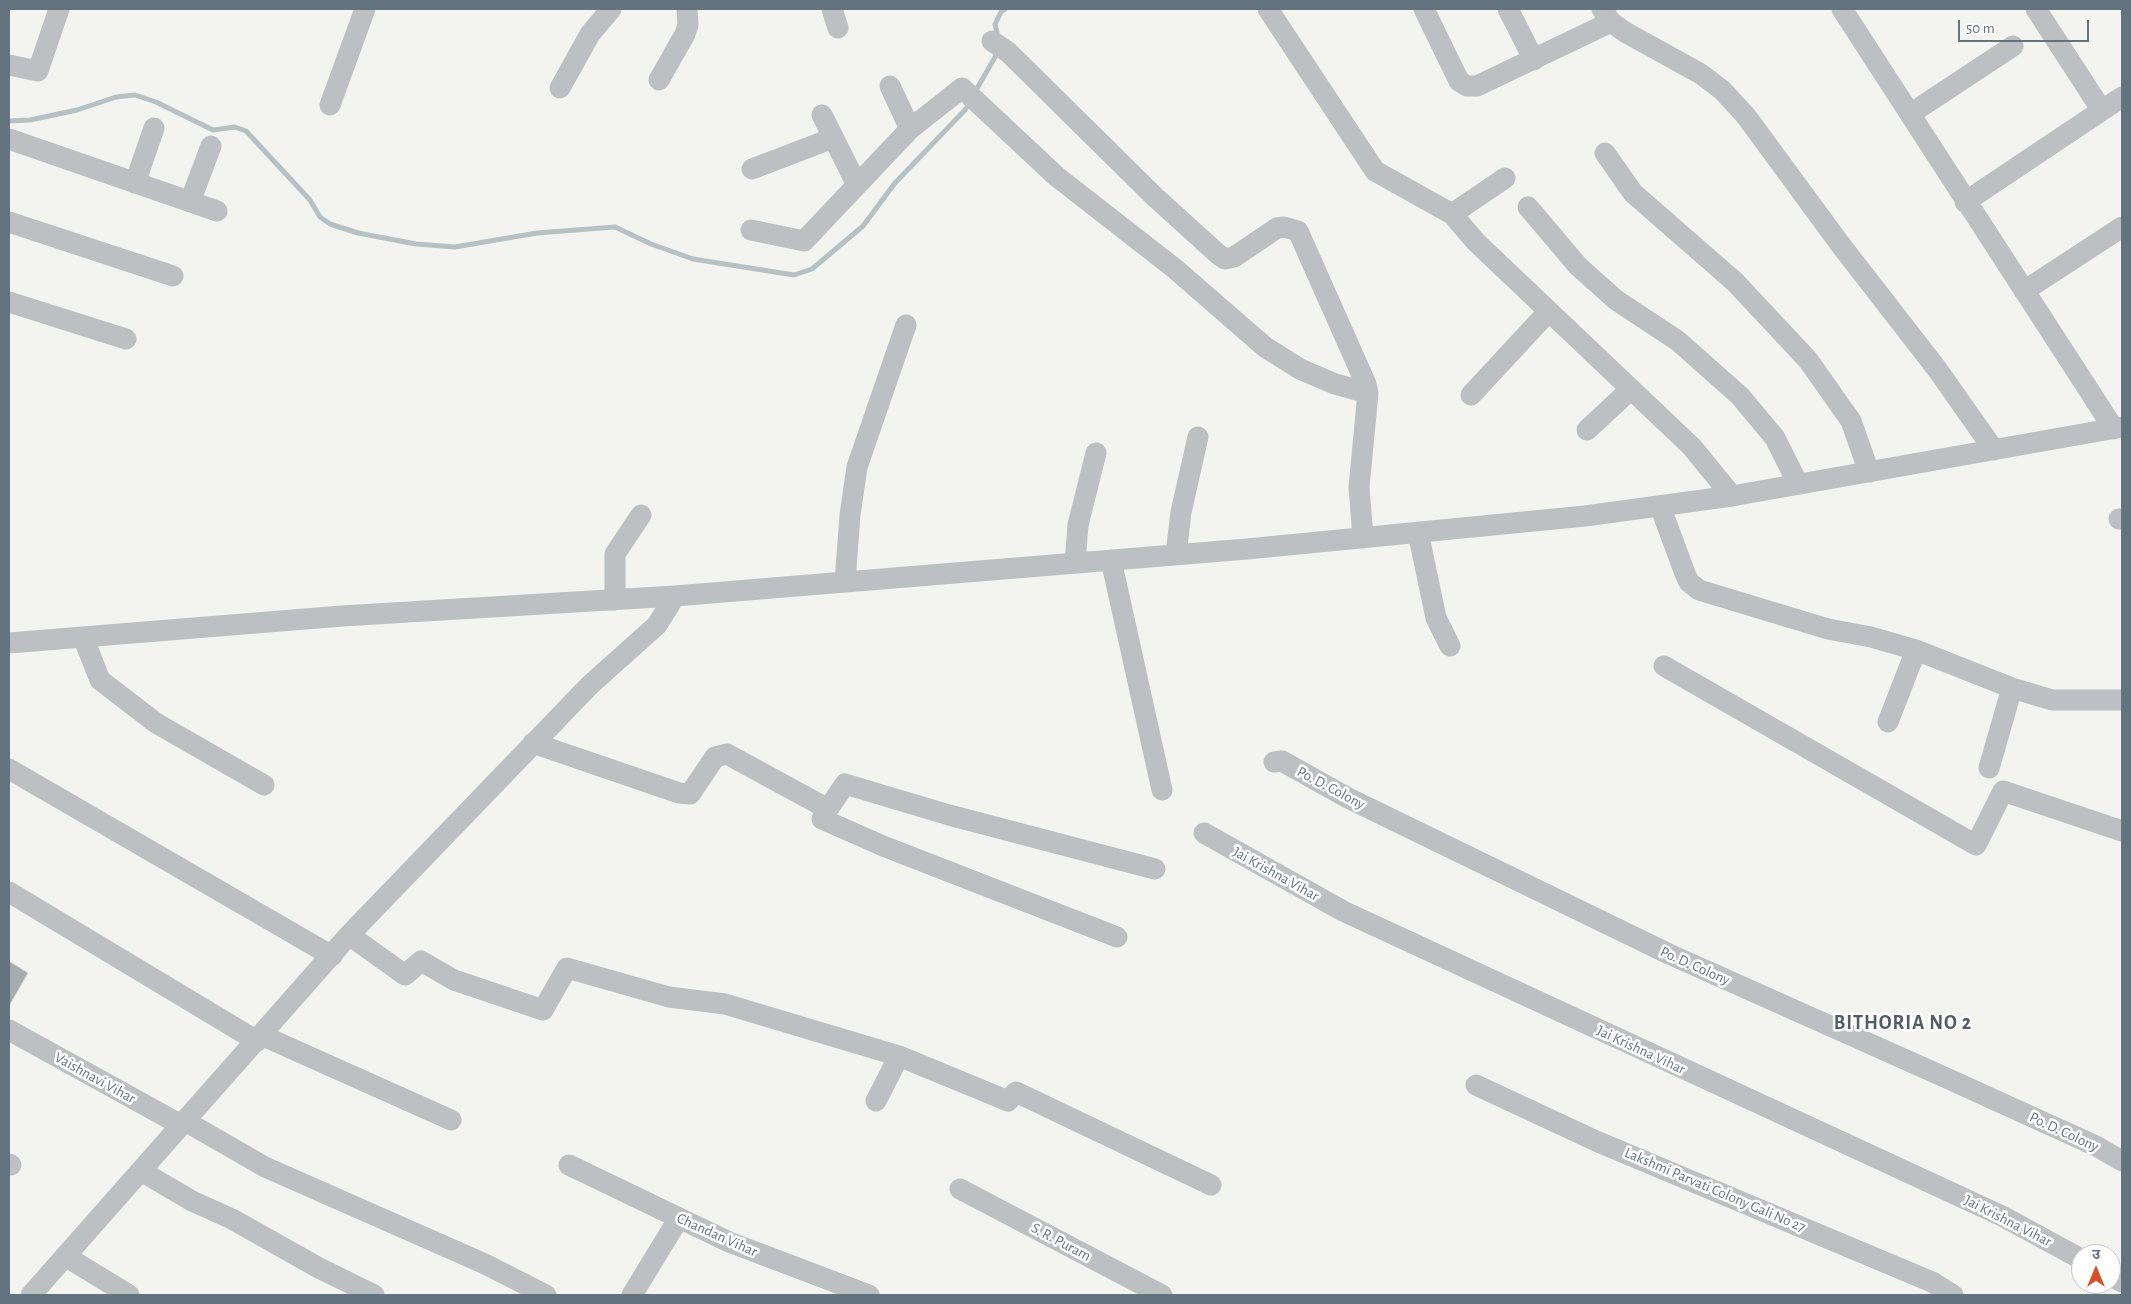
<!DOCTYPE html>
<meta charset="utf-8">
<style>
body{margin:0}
#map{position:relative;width:2131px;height:1304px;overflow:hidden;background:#f3f3ef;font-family:"Alegreya Sans","Noto Sans Devanagari",sans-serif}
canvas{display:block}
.frame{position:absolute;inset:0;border:10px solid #64747f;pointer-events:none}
.north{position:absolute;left:2071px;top:1244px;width:50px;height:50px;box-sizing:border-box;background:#fff;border:1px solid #c1c7cc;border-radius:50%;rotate:0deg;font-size:14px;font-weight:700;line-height:20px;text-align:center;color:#64747f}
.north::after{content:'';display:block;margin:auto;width:18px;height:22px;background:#d94d2a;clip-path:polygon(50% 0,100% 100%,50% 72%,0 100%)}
.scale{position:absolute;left:1958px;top:20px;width:131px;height:22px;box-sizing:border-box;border:2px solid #64747f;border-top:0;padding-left:6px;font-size:15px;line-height:18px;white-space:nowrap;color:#64747f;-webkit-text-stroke:4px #fff;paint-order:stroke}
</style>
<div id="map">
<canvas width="2131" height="1304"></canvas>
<div class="frame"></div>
<div class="north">उ</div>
<div class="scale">50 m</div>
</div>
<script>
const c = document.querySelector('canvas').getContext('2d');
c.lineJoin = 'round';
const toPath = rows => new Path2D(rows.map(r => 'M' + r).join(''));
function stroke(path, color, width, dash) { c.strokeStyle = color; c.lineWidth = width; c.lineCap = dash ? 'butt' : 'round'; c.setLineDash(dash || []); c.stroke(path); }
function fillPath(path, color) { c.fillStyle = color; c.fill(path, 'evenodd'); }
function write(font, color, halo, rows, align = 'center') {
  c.font = font + ' "Alegreya Sans",sans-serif'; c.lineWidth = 5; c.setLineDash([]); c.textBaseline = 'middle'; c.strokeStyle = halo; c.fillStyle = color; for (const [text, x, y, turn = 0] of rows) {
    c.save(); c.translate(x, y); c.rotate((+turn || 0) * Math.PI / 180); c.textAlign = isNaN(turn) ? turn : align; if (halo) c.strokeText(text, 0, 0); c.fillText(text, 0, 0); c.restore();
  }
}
stroke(toPath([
 [998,37,995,24,1001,12,1005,9],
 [975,92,998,52],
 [9,121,30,120,77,110,116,97,135,95,156,102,213,130,235,127,246,131,310,200,320,217,330,224,358,233,416,244,455,247,537,233,615,227,651,244,693,259,794,275,812,269,863,226,895,183,965,110,970,102]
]), '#b5c1c5', 5);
const building = toPath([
 [9,961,28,973,9,1006,9,961]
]);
fillPath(building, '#a4acb0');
stroke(building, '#d5d4d2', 1);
stroke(toPath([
 [832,9,838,28],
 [1268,9,1375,171,1452,214,1476,242,1692,447,1732,496],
 [1424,9,1459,81,1467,86,1477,86,1611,22],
 [1508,9,1534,60],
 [1602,9,1611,22,1625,32,1701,74,1722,90,1746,116,1840,244,1937,369,1994,450],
 [1842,9,2114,429],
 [2036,9,2101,109],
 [992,41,1008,52,1155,197,1219,255,1225,259,1234,257,1277,228,1284,227,1298,231,1366,384,1368,393,1359,487,1363,538],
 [9,65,38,71,59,9],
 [659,80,685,34,688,25,687,9],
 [890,86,910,129],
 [560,88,590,34,611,9],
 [330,105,365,9],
 [1910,114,2013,46],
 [822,115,857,185],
 [9,139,217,211],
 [1605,153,1633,193,1735,282,1808,360,1851,421,1869,472],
 [752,169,833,138],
 [135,183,154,128],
 [190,202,211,146],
 [1965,202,2122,97],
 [1528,207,1578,266,1616,300,1678,341,1740,396,1775,438,1798,484],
 [1452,214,1505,178],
 [9,222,173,276],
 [751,230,804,241,910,129,962,88,1056,176,1174,268,1265,347,1300,369,1335,384,1368,393],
 [2024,291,2122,227],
 [9,302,126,339],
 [1471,395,1548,312],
 [1587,430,1631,389],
 [1660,506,1686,576,1689,582,1699,590,1828,629,1871,637,1916,650,2012,688,2052,700,2122,700],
 [2119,519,2122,519],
 [1418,532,1436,618,1450,646],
 [1176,555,1181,512,1198,437],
 [1111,560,1162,790],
 [1075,563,1078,525,1096,453],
 [845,582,850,515,857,467,906,325],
 [615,600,615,554,641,515],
 [83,637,100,680,156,723,264,785],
 [9,643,342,616,675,596,1247,549,1585,516,1732,496,2122,427],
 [1664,666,1976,845,2003,791,2122,831],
 [1888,722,1916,650],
 [533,743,679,793,690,794,715,757,727,754,828,809,822,819,883,846,1117,937],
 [1274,762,1282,761,1348,798,1669,954,1942,1076,2096,1146,2122,1161],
 [1989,768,2012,688],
 [9,769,332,956],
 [828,809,845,784,949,815,1155,869],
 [1204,833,1343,911,2002,1216,2081,1259],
 [9,892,257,1041],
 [349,935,405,975,421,961,454,980,543,1010,567,968,669,997,725,1004,899,1056,1008,1101,1016,1092,1211,1185],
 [9,1030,181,1125],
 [261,1035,451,1120],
 [1476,1085,1596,1141,1932,1282,1953,1295],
 [876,1101,899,1056],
 [185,1121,265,1167,485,1264,546,1295],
 [9,1164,11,1165],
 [569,1165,729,1242,869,1295],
 [141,1171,192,1201,232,1219,319,1268,374,1295],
 [960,1189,1162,1295],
 [65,1256,129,1295],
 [2111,1276,2122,1282],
 [31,1295,349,935,590,685,657,625,675,596],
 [632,1295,679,1218]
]), '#bcc0c3', 21);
write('15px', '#64747f', '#fff', [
 ["Po. D. Colony",1331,788,28],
 ["Jai Krishna Vihar",1276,874,29],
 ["Po. D. Colony",1695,966,24],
 ["Jai Krishna Vihar",1641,1050,25],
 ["Vaishnavi Vihar",95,1078,29],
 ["Po. D. Colony",2064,1132,25],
 ["Lakshmi Parvati Colony Gali No 27",1715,1190,23],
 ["Jai Krishna Vihar",2008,1221,27],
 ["Chandan Vihar",717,1235,24],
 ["S. R. Puram",1061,1242,28]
]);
c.letterSpacing = '1px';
write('bold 20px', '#515d65', '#fff', [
 ["BITHORIA NO 2",1903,1023]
]);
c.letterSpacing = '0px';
</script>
